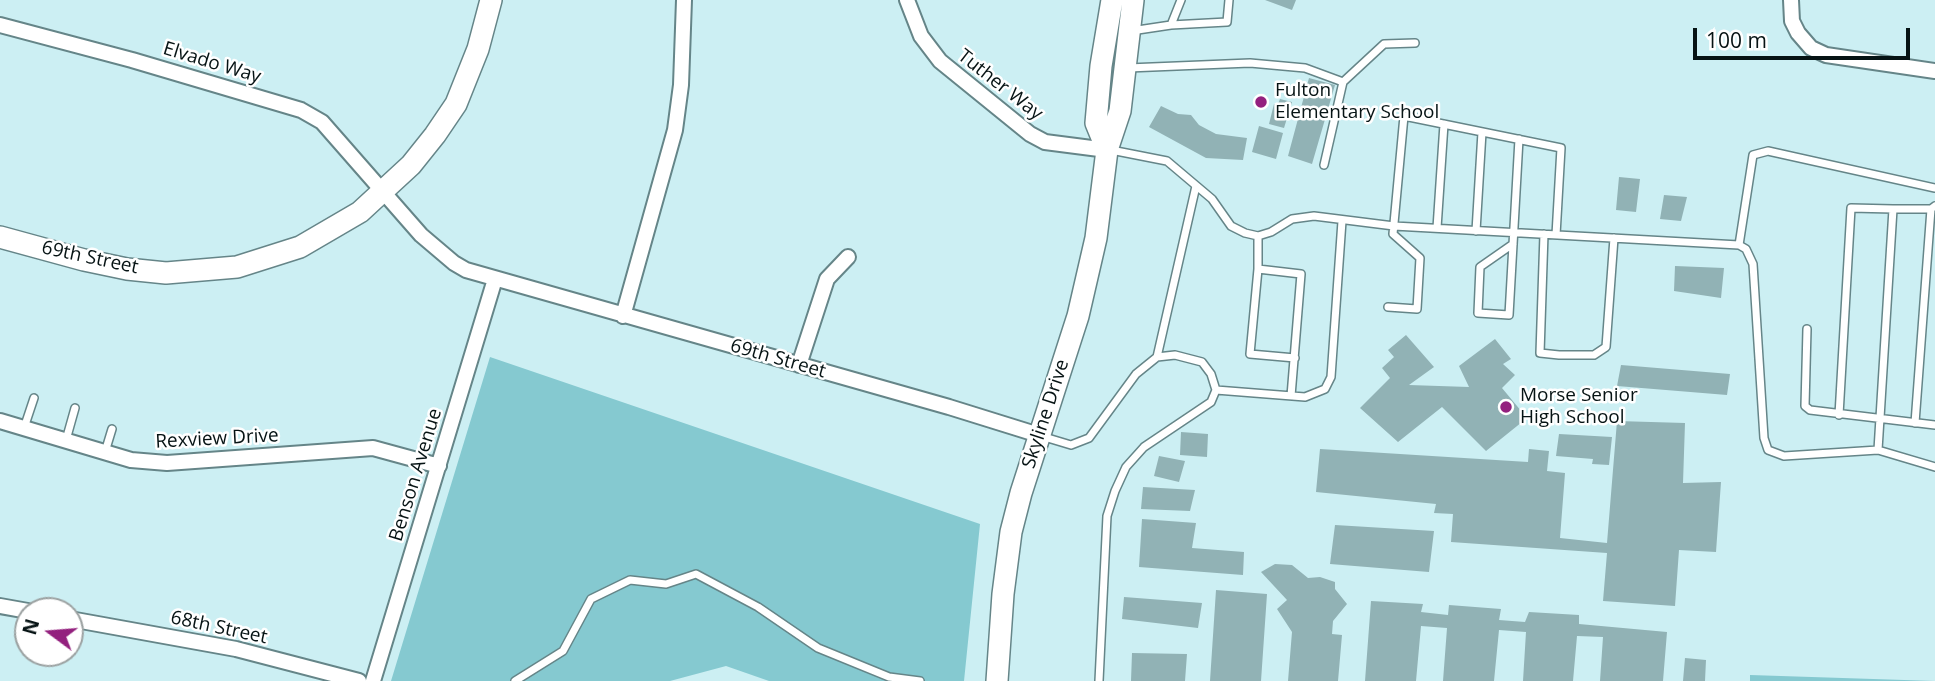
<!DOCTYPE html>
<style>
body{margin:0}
#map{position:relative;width:1935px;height:681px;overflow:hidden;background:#cceff3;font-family:"Open Sans",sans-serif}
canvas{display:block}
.north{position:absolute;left:14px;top:597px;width:70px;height:70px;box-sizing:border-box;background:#fff;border:2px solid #9ba1a1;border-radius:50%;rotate:286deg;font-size:19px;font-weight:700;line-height:28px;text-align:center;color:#061314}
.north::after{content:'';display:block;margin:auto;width:24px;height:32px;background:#93207e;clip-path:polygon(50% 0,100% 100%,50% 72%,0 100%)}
.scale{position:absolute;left:1693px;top:28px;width:217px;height:32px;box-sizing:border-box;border:4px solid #061314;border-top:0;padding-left:9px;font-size:21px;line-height:24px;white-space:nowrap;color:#061314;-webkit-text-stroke:5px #fff;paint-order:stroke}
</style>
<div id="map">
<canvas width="1935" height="681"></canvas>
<div class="north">N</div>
<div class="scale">100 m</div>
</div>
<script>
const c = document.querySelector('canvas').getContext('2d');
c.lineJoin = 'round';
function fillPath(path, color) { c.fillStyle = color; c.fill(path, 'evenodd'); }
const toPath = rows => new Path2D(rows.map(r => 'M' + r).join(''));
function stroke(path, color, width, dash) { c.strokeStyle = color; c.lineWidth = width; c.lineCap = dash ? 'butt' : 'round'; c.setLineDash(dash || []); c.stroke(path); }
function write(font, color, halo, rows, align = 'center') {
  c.font = font + ' "Open Sans",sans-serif'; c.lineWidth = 5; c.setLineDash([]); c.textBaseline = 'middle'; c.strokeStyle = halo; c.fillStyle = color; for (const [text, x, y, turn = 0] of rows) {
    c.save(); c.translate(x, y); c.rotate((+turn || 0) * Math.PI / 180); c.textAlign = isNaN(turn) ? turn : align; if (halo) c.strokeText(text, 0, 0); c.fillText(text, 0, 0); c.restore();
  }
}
fillPath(toPath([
 [490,357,980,524,964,681,769,681,726,666,670,681,391,681],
 [1750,675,1935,681,1750,681]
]), '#85c9d0');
fillPath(toPath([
 [1265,0,1296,0,1292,10],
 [1309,78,1335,85,1312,164,1288,156],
 [1280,99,1292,102,1284,128,1269,124,1274,104,1278,104],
 [1161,106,1178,114,1191,115,1199,125,1216,134,1247,138,1243,160,1206,158,1149,127],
 [1259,126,1283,133,1276,159,1252,152],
 [1619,177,1640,179,1636,212,1616,210],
 [1664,195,1687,197,1681,221,1660,219],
 [1675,266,1724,268,1721,298,1674,291],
 [1406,335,1434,367,1409,385,1469,387,1459,366,1495,339,1511,359,1503,364,1515,375,1502,388,1527,418,1486,451,1442,407,1398,442,1360,408,1390,378,1382,368,1394,357,1388,350],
 [1621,365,1730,374,1727,395,1617,386],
 [1617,421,1685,423,1683,483,1721,482,1716,552,1679,550,1675,606,1603,601,1607,553,1451,542,1453,514,1434,513,1436,504,1316,492,1320,449,1528,462,1529,449,1549,451,1547,471,1565,473,1560,538,1607,543],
 [1181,432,1208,434,1207,457,1180,455],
 [1559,434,1612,437,1609,465,1592,464,1593,459,1556,456],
 [1159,456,1185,461,1179,482,1154,476],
 [1143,487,1195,490,1190,511,1141,509],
 [1142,519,1196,523,1192,548,1244,552,1243,575,1139,567],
 [1335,525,1434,531,1429,572,1330,564],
 [1275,564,1292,565,1308,578,1320,577,1335,582,1335,589,1347,604,1333,621,1332,634,1342,635,1338,681,1288,681,1292,632,1277,609,1287,600,1261,572],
 [1216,590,1267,594,1261,681,1210,681],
 [1124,597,1202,603,1198,628,1122,619],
 [1371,601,1423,604,1421,612,1448,615,1449,605,1501,609,1499,620,1525,622,1529,612,1579,615,1579,624,1667,632,1663,681,1600,681,1603,637,1577,636,1573,681,1523,681,1526,632,1499,630,1494,681,1443,681,1447,628,1421,626,1416,681,1365,681],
 [1132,653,1187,654,1185,681,1131,681],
 [1685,658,1706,660,1705,681,1683,681]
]), '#91b2b5');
const lane = toPath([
 [1171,25,1181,0],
 [1131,31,1171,25,1227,22,1229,0],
 [1128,68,1250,63,1305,68,1343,82],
 [1111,150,1167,161,1212,199,1231,226,1245,233,1258,236,1271,232,1292,219,1314,216,1394,226,1739,245,1753,155,1768,151,1935,188],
 [1324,165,1343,82,1384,44,1415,43],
 [1437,228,1444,124],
 [1476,231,1482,132],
 [1544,234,1540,353,1559,355,1594,355,1606,347,1614,238],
 [1258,236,1258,269,1250,354,1295,358],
 [1513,244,1480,267,1478,313,1509,315,1519,139],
 [1739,245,1746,249,1753,264,1764,438,1768,450,1784,456,1878,450,1935,467],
 [1258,269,1301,274,1291,396],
 [1388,307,1417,309,1420,258,1393,234,1404,116,1561,148,1556,235],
 [1807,329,1805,406,1810,410,1935,425],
 [1157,357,1196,186],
 [1216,390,1305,397,1325,389,1331,377,1342,221],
 [1839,415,1851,208,1893,209],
 [1915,423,1931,209],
 [24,428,34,398],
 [1041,436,1071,445,1089,438,1136,374,1157,357,1175,355,1202,362,1211,374,1216,390,1211,402,1144,447,1126,467,1115,491,1107,516,1099,681],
 [66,440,75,408],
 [1878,450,1893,209,1931,209,1935,206],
 [105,452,112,429],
 [515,681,563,651,591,599,630,580,666,584,696,574,758,607,818,648,889,677,920,681]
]);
const street = toPath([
 [907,0,921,36,940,61,1030,134,1045,142,1107,150],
 [1791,0,1792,21,1798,33,1811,48,1826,55,1935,71],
 [0,25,132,60,301,110,322,122,421,235,454,263,466,270,949,407,1039,435],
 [623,316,675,130,681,85,684,0],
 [799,365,827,279,848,257],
 [0,421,131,460,167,463,373,448,439,466],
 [0,606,28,611],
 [70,619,236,649,359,681],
 [373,681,495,279]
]);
const secondary = toPath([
 [1107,150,1096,123,1101,66,1112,0],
 [0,237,84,260,127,269,166,273,237,267,300,247,360,212,411,165,435,135,456,104,478,49,491,0],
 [997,681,1003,594,1011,532,1021,493,1078,316,1096,238,1107,150,1120,111,1133,0]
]);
stroke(lane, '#658588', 10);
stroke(street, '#658588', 18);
stroke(secondary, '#658588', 24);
stroke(lane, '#fff', 7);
stroke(street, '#fff', 14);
stroke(secondary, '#fff', 21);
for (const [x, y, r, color] of [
 [1261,102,7,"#93207e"],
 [1506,407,7,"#93207e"]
]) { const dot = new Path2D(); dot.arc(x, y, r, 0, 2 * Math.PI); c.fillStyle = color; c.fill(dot); stroke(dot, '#fff', 2.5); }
write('19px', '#061314', '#fff', [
 ["Elvado Way",212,63,17],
 ["Tuther Way",1000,85,38],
 ["69th Street",90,258,12],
 ["69th Street",778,359,16],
 ["Skyline Drive",1046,414,-72],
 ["Rexview Drive",217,439,-3],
 ["Benson Avenue",416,475,-73],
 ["68th Street",219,628,12]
]);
write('19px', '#061314', '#fff', [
 ["Fulton",1275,91],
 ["Elementary School",1275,113],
 ["Morse Senior",1520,396],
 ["High School",1520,418]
], 'left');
</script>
